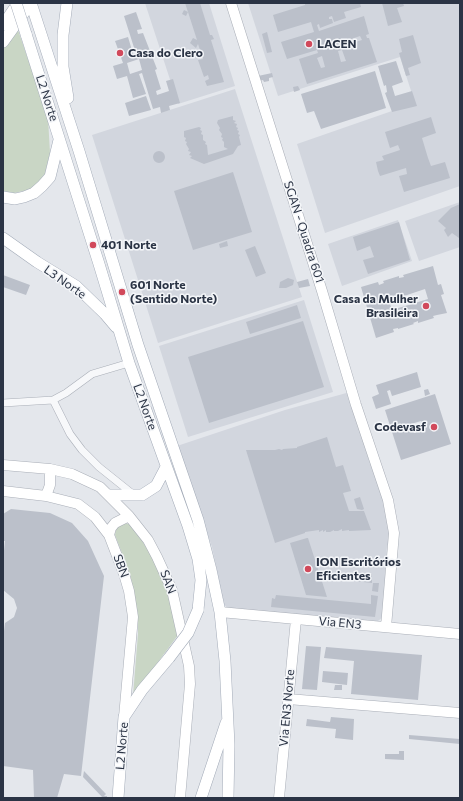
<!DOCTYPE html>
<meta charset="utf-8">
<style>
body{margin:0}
#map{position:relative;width:463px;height:801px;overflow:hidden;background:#e4e7ec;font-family:Commissioner,sans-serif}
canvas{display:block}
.frame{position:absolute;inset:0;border:4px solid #2b3445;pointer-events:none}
</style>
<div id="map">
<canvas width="463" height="801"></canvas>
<div class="frame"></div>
</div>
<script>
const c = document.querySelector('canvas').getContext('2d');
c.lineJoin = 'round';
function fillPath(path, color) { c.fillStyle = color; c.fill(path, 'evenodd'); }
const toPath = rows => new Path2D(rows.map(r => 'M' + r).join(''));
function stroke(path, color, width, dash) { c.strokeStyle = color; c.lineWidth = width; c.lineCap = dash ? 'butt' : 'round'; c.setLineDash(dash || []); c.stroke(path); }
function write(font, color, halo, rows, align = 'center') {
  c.font = font + ' Commissioner,sans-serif'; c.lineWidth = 3; c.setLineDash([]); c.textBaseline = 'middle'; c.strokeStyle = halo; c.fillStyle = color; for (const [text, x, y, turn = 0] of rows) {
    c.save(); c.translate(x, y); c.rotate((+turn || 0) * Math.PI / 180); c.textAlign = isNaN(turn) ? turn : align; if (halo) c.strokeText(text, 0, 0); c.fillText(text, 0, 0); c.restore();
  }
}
fillPath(toPath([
 [145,3,209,3,235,86,178,104],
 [248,3,460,3,460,186,325,233,297,144,415,103,400,57,278,96],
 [235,89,302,297,158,343,92,135],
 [460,202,460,247,419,261,405,221],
 [398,220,412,261,342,286,328,244],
 [304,300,333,392,188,437,159,346],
 [350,392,370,464,375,463,385,507,390,540,387,546,385,574,387,575,383,617,378,621,227,608,224,604,212,547,177,446,285,410]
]), '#d2d6de');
fillPath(toPath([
 [17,27,48,118,50,153,45,174,34,187,28,190,14,193,3,191,3,47],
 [123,523,130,524,136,530,158,567,170,600,178,635,133,696,138,634,138,615,130,574,115,535,116,528]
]), '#c9d6c5');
fillPath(toPath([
 [185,3,200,3,210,35,212,35,214,39,211,40,224,82,207,86,205,81,209,79,208,75,204,77,198,60,203,59,198,44,196,48,190,43,193,38,197,40,188,12,186,16,182,14,184,10,188,12],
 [305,3,360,3,361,7,344,12,346,18,334,22,332,16,329,17,329,19,332,19,333,23,320,28,319,24,317,25,319,31,364,16,369,34,366,35,367,38,369,38,377,62,307,84,299,59,318,53,317,50,287,59,281,42,314,32,311,22,278,32,273,15,305,5],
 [360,36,362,40,329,50,328,47],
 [342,50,346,61,341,62,338,51],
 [322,56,325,67,321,68,317,58],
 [382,3,403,3,404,6,397,8,402,22,388,26],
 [136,12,142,29,137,30,138,34,143,33,157,69,155,70,161,89,156,91,157,95,169,91,166,81,173,79,180,103,169,106,170,110,161,113,160,107,153,109,142,73,139,74,146,94,133,98,127,76,117,79,113,66,123,63,115,41,128,37,134,57,137,57,124,16],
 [139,59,142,70,130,74,127,63],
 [267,32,272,52,267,53,262,34],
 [413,35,421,63,408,68,410,75,406,76,399,53,402,52,399,39],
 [396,61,403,82,392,86,395,96,412,91,417,106,392,112,385,93,387,92,386,85,384,86,378,66],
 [375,71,386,108,321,129,314,111,307,113,301,94],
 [272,73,273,77,269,78,269,81,264,82,263,80,259,81,258,76],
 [298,86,300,90,294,92,293,87],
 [146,96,151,110,129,116,125,103],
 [233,116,233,120,236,121,234,123,237,124,236,127,238,128,237,130,239,131,238,134,240,135,239,137,241,145,238,146,233,154,204,164,190,158,192,156,189,155,191,152,188,151,189,149,186,144,187,142,185,141,186,138,184,137,184,131,199,127,201,128,200,130,202,131,201,134,203,135,203,140,206,142,205,144,207,145,208,155,228,149,224,147,224,142,222,140,223,138,221,137,222,134,219,130,220,128,217,123,218,120],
 [431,117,436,133,422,138,428,158,431,166,445,162,450,178,404,192,399,176,407,174,406,168,380,176,378,171,376,162,384,160,382,156,400,150,398,145,390,148,385,132],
 '153 157a6 6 0 1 1 12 0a6 6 0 1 1-12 0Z',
 [233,172,252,232,193,250,174,191],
 [460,204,460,237,459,238,452,233,448,237,444,230,446,228,438,221,451,208],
 [399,222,410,260,368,274,363,260,374,257,370,246,357,251,353,237],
 [227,241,228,246,220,248,219,244],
 [255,246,266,273,256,277,245,250],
 [433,266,438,285,441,284,444,294,441,295,447,313,437,315,433,316,434,318,418,323,418,321,413,323,414,324,398,329,398,328,393,329,394,332,376,338,361,287,378,282,379,285,384,283,383,281,399,276,399,278,404,277,403,275],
 [425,289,428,299,392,310,389,301],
 [3,275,30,285,26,295,3,287],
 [288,278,294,280,293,285,286,288,279,288,280,282],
 [308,279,310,286,299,288,297,282],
 [297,305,301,318,250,334,246,322],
 [303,321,324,387,209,423,188,357],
 [417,372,421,387,392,396,390,390,387,391,391,404,376,409,372,397,379,394,376,385],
 [428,389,430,394,425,396,424,390],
 [435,394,451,444,401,460,385,410],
 [421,421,424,430,414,433,411,424],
 [327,437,336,467,343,465,351,491,343,493,349,511,364,511,371,530,349,531,349,530,342,531,342,529,338,531,334,531,334,530,330,532,326,532,326,530,323,532,323,530,319,532,319,530,305,532,305,533,275,543,246,450,275,450,279,449,282,450,283,449,297,448,297,447],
 [360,497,364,509,362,510,357,509,354,499],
 [11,509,50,513,72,523,88,541,104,576,81,776,64,774,57,798,34,798,33,770,3,766,3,631,4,631,5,623,14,617,17,608,14,599,3,590,3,560,5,541,3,541,3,514],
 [307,538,308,538,327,597,306,595,290,543],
 [355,572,372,574,372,583,354,581],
 [373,583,379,583,378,592,372,591],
 [276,595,371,604,371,595,378,596,375,617,271,607,272,598,275,599],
 [306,646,321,647,317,690,302,689],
 [326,647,422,655,418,700,351,694,354,661,324,658],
 [323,671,348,673,347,685,322,682],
 [335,685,342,685,342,690,334,690],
 [331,717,354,719,353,740,335,738,336,729,306,726,307,719,330,722],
 [409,735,460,739,460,744,409,739],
 [399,751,404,751,404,760,385,759,385,754,399,754],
 [84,771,106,794,104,796,107,796,107,798,103,798,83,777]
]), '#bbc0ca');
const street = toPath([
 [53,400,70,434,82,450,99,467,134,495],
 [3,403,53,400,66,393,92,374,129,363]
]);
const secondary = toPath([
 [231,3,322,291,356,405,388,500,394,533,386,627],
 [3,465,50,469,72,474,100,487,129,516,148,540,157,557,172,590,189,666,190,684,180,798],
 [3,491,46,496,78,504,95,517,109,535,124,574,129,591,133,617,124,717],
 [46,496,50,485,50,469],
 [109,535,111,528,115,523,129,516],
 [220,612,460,634],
 [288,699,460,713],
 [279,798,296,619]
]);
const primary = toPath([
 [31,3,79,151,138,345,198,520,211,570,220,612,225,661,229,745,228,798],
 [67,3,63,35,63,67,68,98],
 [3,25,18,3],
 [26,34,99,264,129,363,188,526,198,559,201,580,198,610],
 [3,42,31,3],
 [3,197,15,199,24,197,34,193,42,186,50,177,59,140],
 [3,238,37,262,76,286,105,314,116,327],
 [110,495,142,495,156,486,166,467],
 [118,798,124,717,142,690,169,658],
 [201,798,226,723]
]);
stroke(street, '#a9aeb7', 8);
stroke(secondary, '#a9aeb7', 11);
stroke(primary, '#a3abb8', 12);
stroke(street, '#f7f8fa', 7);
stroke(secondary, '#fff', 10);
stroke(primary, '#fff', 11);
const primaryBridge = toPath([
 [16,3,26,34],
 [169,658,188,633,198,610]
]);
stroke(primaryBridge, '#a3abb8', 12, []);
stroke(primaryBridge, '#fff', 11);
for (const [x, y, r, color] of [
 [309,44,4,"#d1495b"],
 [120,53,4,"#d1495b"],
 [93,245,4,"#d1495b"],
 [122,292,4,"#d1495b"],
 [426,306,4,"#d1495b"],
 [434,427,4,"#d1495b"],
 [308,569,4,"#d1495b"]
]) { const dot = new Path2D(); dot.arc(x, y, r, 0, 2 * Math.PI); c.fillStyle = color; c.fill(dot); stroke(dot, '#f4f6f9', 1.5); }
write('bold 12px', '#2b3445', '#f4f6f9', [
 ["LACEN",317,44],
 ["Casa do Clero",128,53],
 ["401 Norte",101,245],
 ["601 Norte",130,285],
 ["(Sentido Norte)",130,299],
 ["Casa da Mulher",418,299,"right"],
 ["Brasileira",418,313,"right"],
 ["Codevasf",426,427,"right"],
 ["ION Escritórios",316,562],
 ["Eficientes",316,576]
], 'left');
write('12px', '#2b3445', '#f4f6f9', [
 ["L2 Norte",47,98,72],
 ["SGAN - Quadra 601",304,232,72],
 ["L3 Norte",65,282,35],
 ["L2 Norte",145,407,70],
 ["SBN",121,566,70],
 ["SAN",168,582,69],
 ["Via EN3",340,623,5],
 ["Via EN3 Norte",287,708,-85],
 ["L2 Norte",122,746,-85]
]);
</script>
